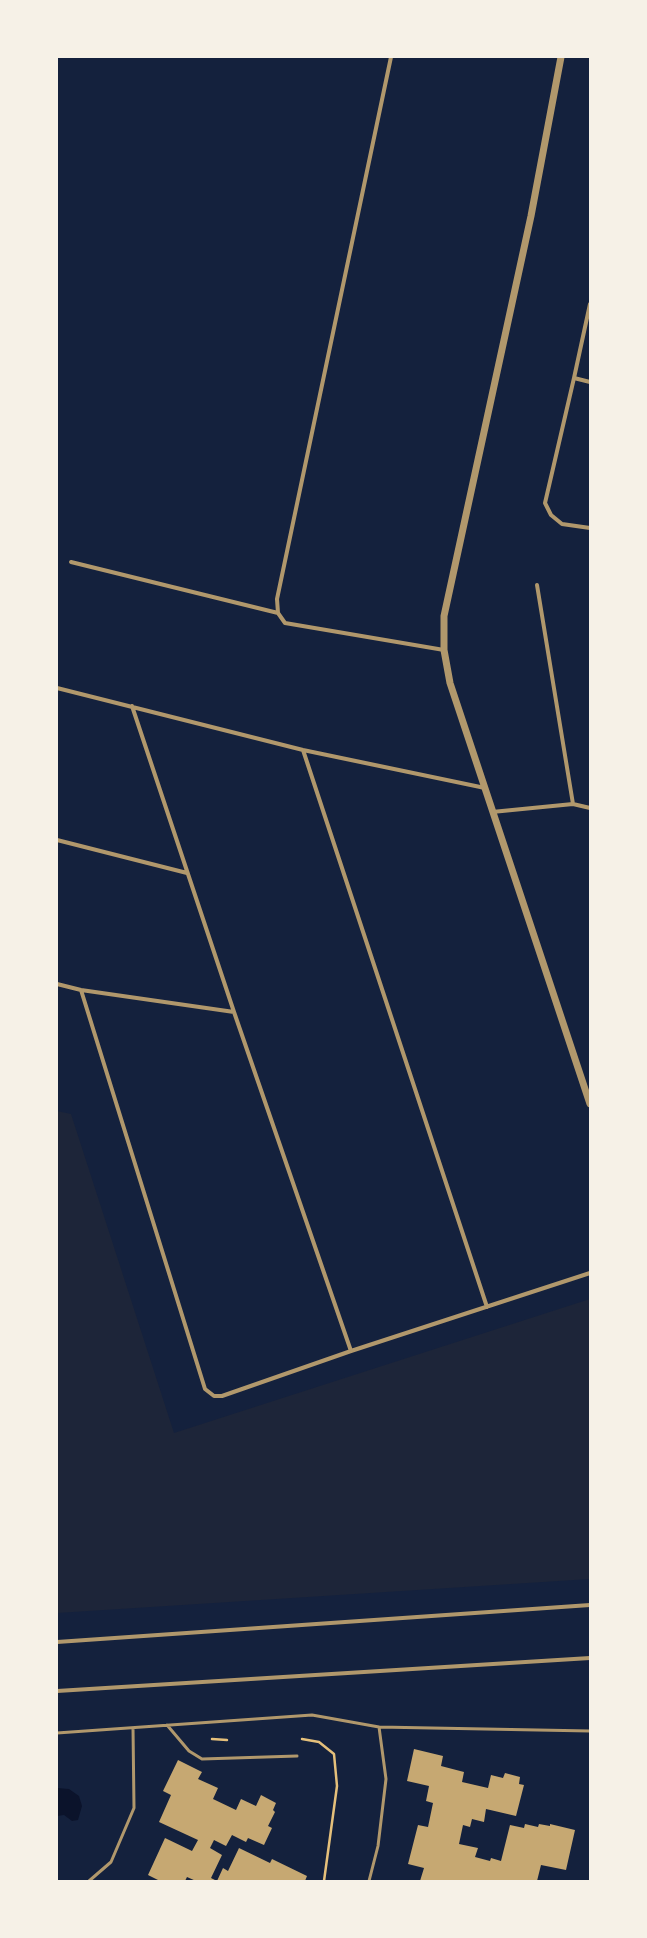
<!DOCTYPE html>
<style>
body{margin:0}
#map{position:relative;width:647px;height:1938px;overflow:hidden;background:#14213d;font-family:"PT Sans Narrow",sans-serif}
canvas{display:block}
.frame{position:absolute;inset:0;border:58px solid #f6f1e7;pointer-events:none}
</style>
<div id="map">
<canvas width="647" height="1938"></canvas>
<div class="frame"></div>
</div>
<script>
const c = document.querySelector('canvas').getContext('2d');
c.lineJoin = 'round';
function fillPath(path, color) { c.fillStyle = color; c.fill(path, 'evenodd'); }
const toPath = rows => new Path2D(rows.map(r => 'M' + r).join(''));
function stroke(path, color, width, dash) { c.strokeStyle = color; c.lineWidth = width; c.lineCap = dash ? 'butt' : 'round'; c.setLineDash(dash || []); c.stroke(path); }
fillPath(toPath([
 [57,1111,71,1114,174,1433,590,1299,590,1579,57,1613]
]), '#1d2539');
fillPath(toPath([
 [57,1788,69,1789,79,1796,82,1806,78,1820,72,1821,64,1815,57,1816]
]), '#0b132b');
fillPath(toPath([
 [414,1749,443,1756,441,1766,464,1772,462,1782,488,1788,491,1775,503,1778,505,1773,520,1777,519,1784,524,1785,516,1816,486,1809,484,1822,472,1819,470,1827,463,1825,459,1844,478,1848,475,1857,490,1861,491,1858,501,1861,510,1825,524,1828,525,1824,538,1827,539,1824,550,1826,550,1824,575,1830,566,1870,541,1865,537,1881,420,1881,424,1868,408,1864,418,1825,428,1827,433,1803,426,1801,429,1786,407,1781],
 [178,1760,202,1772,198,1779,218,1788,213,1799,236,1810,241,1799,256,1806,261,1795,276,1803,273,1810,275,1812,268,1826,272,1828,264,1845,248,1838,246,1842,232,1835,226,1846,214,1840,210,1848,222,1855,211,1878,217,1881,223,1868,228,1871,239,1848,270,1863,272,1859,307,1876,305,1881,196,1881,187,1877,185,1881,160,1881,148,1875,165,1838,192,1851,198,1840,159,1822,171,1795,163,1791]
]), '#c6a872');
stroke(toPath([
 [212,1739,227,1740],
 [302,1739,319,1742,334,1754,337,1786,324,1881]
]), '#e5c07b', 2.5);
stroke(toPath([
 [167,1725,189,1751,202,1759,297,1756],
 [379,1727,590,1731],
 [57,1733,312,1715,379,1727,386,1779,378,1846,369,1881],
 [89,1881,111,1862,134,1808,133,1728]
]), '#b1986c', 3);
stroke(toPath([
 [391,57,277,599,278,613,285,623,444,650],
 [590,304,574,378,590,382],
 [574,378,545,503,551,515,562,524,590,528],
 [71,562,278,613],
 [537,585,573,804],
 [57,688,303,750,485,788],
 [132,706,234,1012,351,1351],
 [303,750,487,1307],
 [492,812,573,804,590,808],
 [57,840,187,873],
 [57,984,81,990,234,1012],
 [81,990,205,1389,214,1396,222,1396,351,1351,590,1273],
 [57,1642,590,1605],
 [57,1691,590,1658]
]), '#b1986c', 4);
stroke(toPath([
 [561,57,531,216,444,616,444,650,450,683,590,1104]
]), '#b1986c', 7);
</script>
